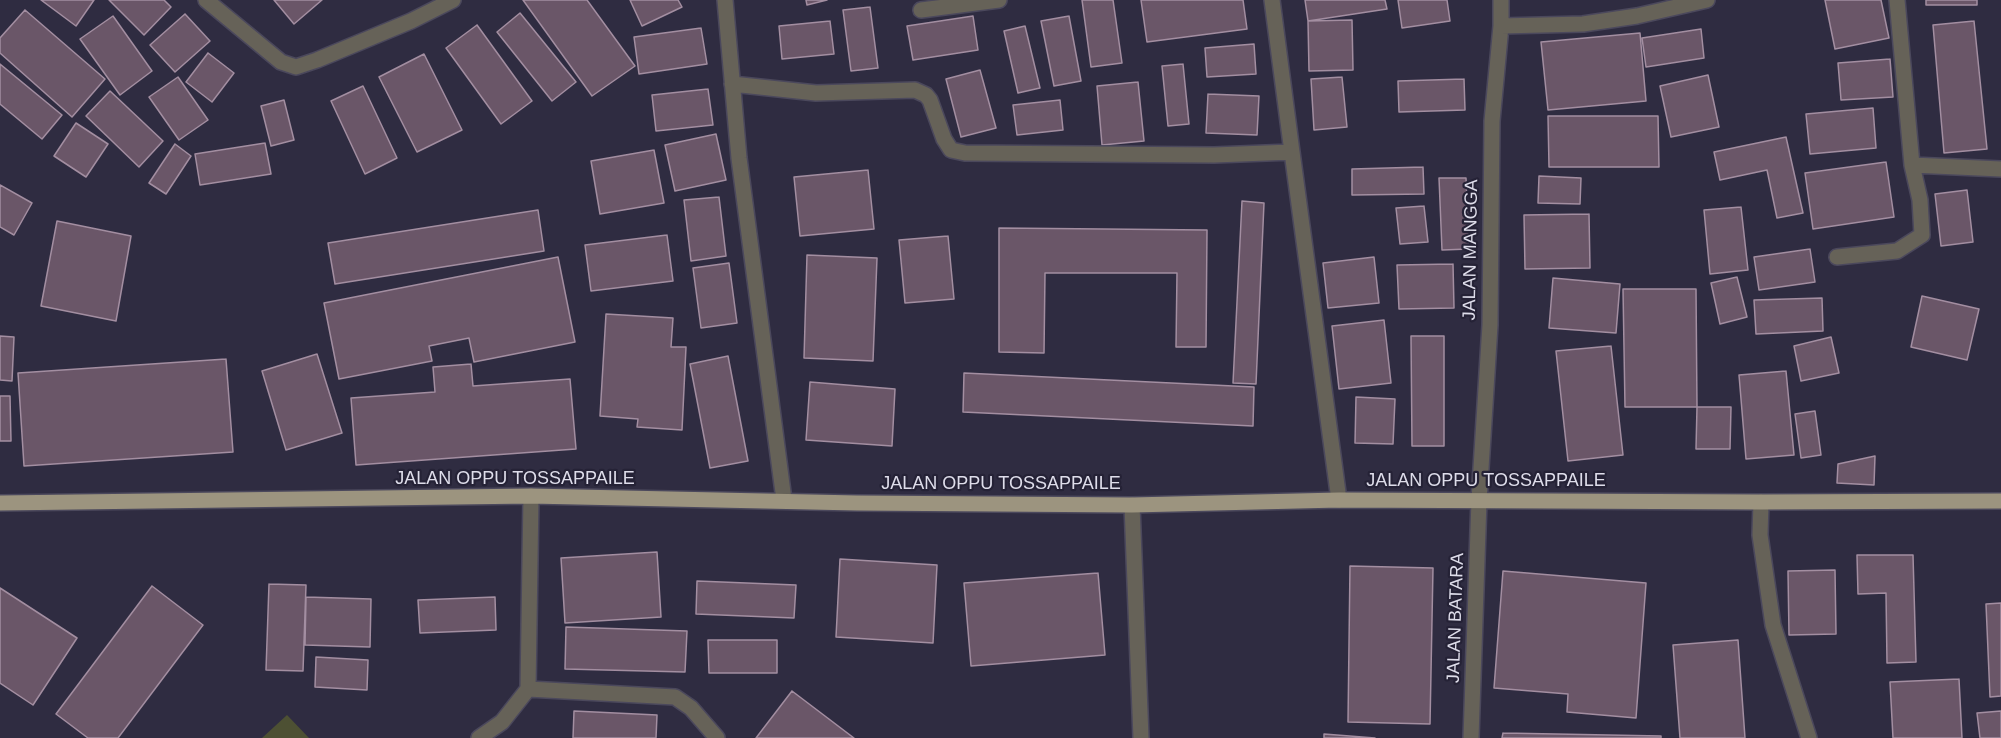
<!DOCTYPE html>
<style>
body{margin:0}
canvas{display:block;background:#2f2c41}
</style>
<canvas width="2001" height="738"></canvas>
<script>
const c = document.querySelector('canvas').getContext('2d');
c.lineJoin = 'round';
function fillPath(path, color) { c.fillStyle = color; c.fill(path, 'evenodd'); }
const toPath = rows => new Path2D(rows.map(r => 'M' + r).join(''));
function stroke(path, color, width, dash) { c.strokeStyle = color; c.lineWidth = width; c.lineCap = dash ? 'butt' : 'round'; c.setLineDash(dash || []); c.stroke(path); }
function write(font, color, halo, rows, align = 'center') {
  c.font = font + ' Arial,sans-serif'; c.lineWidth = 4.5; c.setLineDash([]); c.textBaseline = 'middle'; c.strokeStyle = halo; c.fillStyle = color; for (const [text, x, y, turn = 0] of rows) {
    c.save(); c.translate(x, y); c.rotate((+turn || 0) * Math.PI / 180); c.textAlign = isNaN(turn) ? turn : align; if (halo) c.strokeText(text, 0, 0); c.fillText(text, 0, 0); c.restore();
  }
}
fillPath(toPath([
 [287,715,309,738,262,738]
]), '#4d5033');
const building = toPath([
 [41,0,94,0,76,26,41,0],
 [109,0,164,0,171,7,144,35,109,0],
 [274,0,322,0,294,24,274,0],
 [523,0,587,0,635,66,592,96,523,0],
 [630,0,678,0,682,7,642,26,630,0],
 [806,0,827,0,807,5,806,0],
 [1082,0,1113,0,1122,63,1091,67,1082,0],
 [1141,0,1243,0,1247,29,1147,42,1141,0],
 [1305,0,1385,0,1387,9,1308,21,1305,0],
 [1398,0,1447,0,1450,21,1402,28,1398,0],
 [1825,0,1881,0,1889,38,1835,49,1825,0],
 [1926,0,1977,0,1977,5,1926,5,1926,0],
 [870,7,878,68,851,71,843,10,870,7],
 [25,10,105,79,72,117,0,53,0,38,25,10],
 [520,13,576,82,552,101,497,32,520,13],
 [185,14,210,41,175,72,150,45,185,14],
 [113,16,152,71,120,95,80,39,113,16],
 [973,16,978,50,913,60,907,26,973,16],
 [1069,16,1081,81,1054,86,1041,21,1069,16],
 [1352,20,1353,70,1309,71,1308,21,1352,20],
 [830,21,834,54,782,59,779,26,830,21],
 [1974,21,1987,149,1944,153,1933,25,1974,21],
 [477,25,532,101,501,124,446,48,477,25],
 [1025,26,1040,88,1018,93,1004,31,1025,26],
 [701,28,707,64,639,74,634,37,701,28],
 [1701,29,1704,58,1646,67,1642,38,1701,29],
 [1640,33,1646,101,1548,110,1541,42,1640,33],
 [1254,44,1256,74,1207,77,1205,48,1254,44],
 [208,53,234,73,212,102,186,82,208,53],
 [424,54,462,130,417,152,379,77,424,54],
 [1890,59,1893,97,1841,100,1838,63,1890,59],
 [0,64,62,115,42,139,0,104,0,64],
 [1183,64,1189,124,1168,126,1162,66,1183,64],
 [980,70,996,128,961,137,946,79,980,70],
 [1708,75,1719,127,1671,137,1660,86,1708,75],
 [178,77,208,120,179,140,149,97,178,77],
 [1342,77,1347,127,1314,130,1311,79,1342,77],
 [1464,79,1465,110,1399,112,1398,81,1464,79],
 [1138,82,1144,141,1102,145,1097,86,1138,82],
 [363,86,397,158,365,174,331,101,363,86],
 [708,89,713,125,656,131,652,95,708,89],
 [110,91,163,141,139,167,86,116,110,91],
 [1208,94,1259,96,1257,135,1206,133,1208,94],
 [284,100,294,140,271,146,261,106,284,100],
 [1060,100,1063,130,1017,135,1013,105,1060,100],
 [1873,108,1876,148,1810,154,1806,114,1873,108],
 [1548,116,1658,116,1659,167,1549,167,1548,116],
 [76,123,108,144,86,177,54,156,76,123],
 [716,134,726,180,675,191,665,145,716,134],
 [1786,137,1803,213,1777,218,1767,170,1720,180,1714,152,1786,137],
 [265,143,271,174,200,185,195,154,265,143],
 [175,144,191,156,166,194,149,183,175,144],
 [654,150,664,203,600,214,591,161,654,150],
 [1886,162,1894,217,1813,229,1805,173,1886,162],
 [1423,167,1424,194,1352,195,1352,169,1423,167],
 [868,170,874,229,800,236,794,177,868,170],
 [1539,176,1581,178,1580,204,1538,203,1539,176],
 [1439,178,1466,178,1469,249,1442,250,1439,178],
 [0,185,32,203,14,235,0,227,0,185],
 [1967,190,1973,242,1941,246,1935,194,1967,190],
 [719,197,726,256,691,261,684,200,719,197],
 [1242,201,1264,203,1256,384,1233,383,1242,201],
 [1424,206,1428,242,1400,244,1396,208,1424,206],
 [1741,207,1748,270,1710,274,1704,210,1741,207],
 [538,210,544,251,335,284,328,243,538,210],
 [1589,214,1590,268,1525,269,1524,215,1589,214],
 [57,221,131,236,116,321,41,306,57,221],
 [999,228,1207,230,1206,347,1176,347,1177,273,1045,273,1044,353,999,352,999,228],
 [667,235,673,281,591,291,585,245,667,235],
 [948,236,954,299,905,303,899,240,948,236],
 [1810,249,1815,282,1759,290,1754,257,1810,249],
 [807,255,877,258,873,361,804,358,807,255],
 [558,257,575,342,474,362,469,338,429,346,432,361,339,379,324,303,558,257],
 [1374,257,1379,303,1328,308,1323,263,1374,257],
 [729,263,737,323,701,328,693,268,729,263],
 [1453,264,1454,308,1399,309,1397,265,1453,264],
 [1737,277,1747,317,1720,324,1711,283,1737,277],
 [1553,278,1620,284,1616,333,1549,328,1553,278],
 [1623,289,1696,289,1697,407,1625,407,1623,289],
 [1922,296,1979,309,1967,360,1911,347,1922,296],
 [1822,298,1823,331,1756,334,1754,300,1822,298],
 [606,314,673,318,671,347,686,347,682,430,637,427,638,419,600,416,606,314],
 [1384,320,1391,383,1339,389,1332,326,1384,320],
 [0,336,14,337,12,381,0,380,0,336],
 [1411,336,1444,336,1444,446,1412,446,1411,336],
 [1831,337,1839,373,1801,381,1794,346,1831,337],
 [1611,346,1623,455,1568,461,1556,351,1611,346],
 [317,354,342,433,286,450,262,371,317,354],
 [728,356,748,461,710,468,690,364,728,356],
 [226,359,233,452,24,466,18,373,226,359],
 [471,364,473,386,570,379,576,449,356,465,351,398,435,392,433,367,471,364],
 [1786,371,1794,455,1746,459,1739,375,1786,371],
 [964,373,1254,387,1253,426,963,412,964,373],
 [810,382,895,389,892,446,806,440,810,382],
 [0,396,10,396,11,441,0,441,0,396],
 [1356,397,1395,399,1393,444,1355,443,1356,397],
 [1697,407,1731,407,1730,449,1696,449,1697,407],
 [1815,411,1821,455,1801,458,1795,414,1815,411],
 [1875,456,1874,485,1837,483,1838,464,1875,456],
 [657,552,661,617,565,623,561,558,657,552],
 [1857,555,1913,555,1916,662,1887,663,1886,593,1858,594,1857,555],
 [840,559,937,565,933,643,836,637,840,559],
 [1350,566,1433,568,1430,724,1348,722,1350,566],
 [1835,570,1836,634,1789,635,1788,571,1835,570],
 [1503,571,1646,583,1636,718,1567,712,1568,694,1494,688,1503,571],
 [1098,573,1105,655,971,666,964,583,1098,573],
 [697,581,796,585,794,618,696,614,697,581],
 [269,584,306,585,303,671,266,670,269,584],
 [152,586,203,625,118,738,88,738,56,714,152,586],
 [0,588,77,638,33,705,0,683,0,588],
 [306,597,371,599,370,647,305,645,306,597],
 [495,597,496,630,420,633,418,600,495,597],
 [2001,603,2001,696,1990,697,1986,604,2001,603],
 [566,627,687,631,685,672,565,669,566,627],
 [708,640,777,640,777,673,709,673,708,640],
 [1738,640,1745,738,1680,738,1673,645,1738,640],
 [316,657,368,660,367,690,315,687,316,657],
 [1959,679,1962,738,1893,738,1890,682,1959,679],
 [792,691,854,738,756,738,792,691],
 [574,711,657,715,656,738,573,738,574,711],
 [2001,711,2001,738,1980,738,1977,713,2001,711],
 [1503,733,1661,736,1661,738,1502,738,1503,733],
 [1324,734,1375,738,1324,738,1324,734]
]);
fillPath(building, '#6a5668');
stroke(building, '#a38ea1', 1.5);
const minor = toPath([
 [206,0,281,62,296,67,317,60,411,21,453,0],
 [725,0,739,158,784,500],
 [1272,0,1292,152],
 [921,10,999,0],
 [1501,26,1583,24,1637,16,1707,0],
 [732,84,816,93,915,90,926,95,930,100,944,139,951,150,965,153,1214,155,1292,152,1339,500],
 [1912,165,2001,169],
 [1837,257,1897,251,1922,235,1920,200,1912,165,1897,0],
 [1761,502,1760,535,1773,625,1809,738],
 [1132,505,1141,738],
 [528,689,675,697,691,708,717,738],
 [479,738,502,722,528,689,531,496],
 [1471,738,1479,500,1490,325,1492,121,1501,26,1501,0]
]);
const major = toPath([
 [0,503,531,496,857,503,1132,505,1339,500,1761,502,2001,501]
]);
stroke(minor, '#4b485c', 18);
stroke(major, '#4b485c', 18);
stroke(minor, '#666258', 15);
stroke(major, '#9c947f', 15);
write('18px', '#deddea', '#252236', [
 ["JALAN MANGGA",1471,250,-89],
 ["JALAN OPPU TOSSAPPAILE",515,479],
 ["JALAN OPPU TOSSAPPAILE",1486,481],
 ["JALAN OPPU TOSSAPPAILE",1001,484],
 ["JALAN BATARA",1456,618,-88]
]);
</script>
